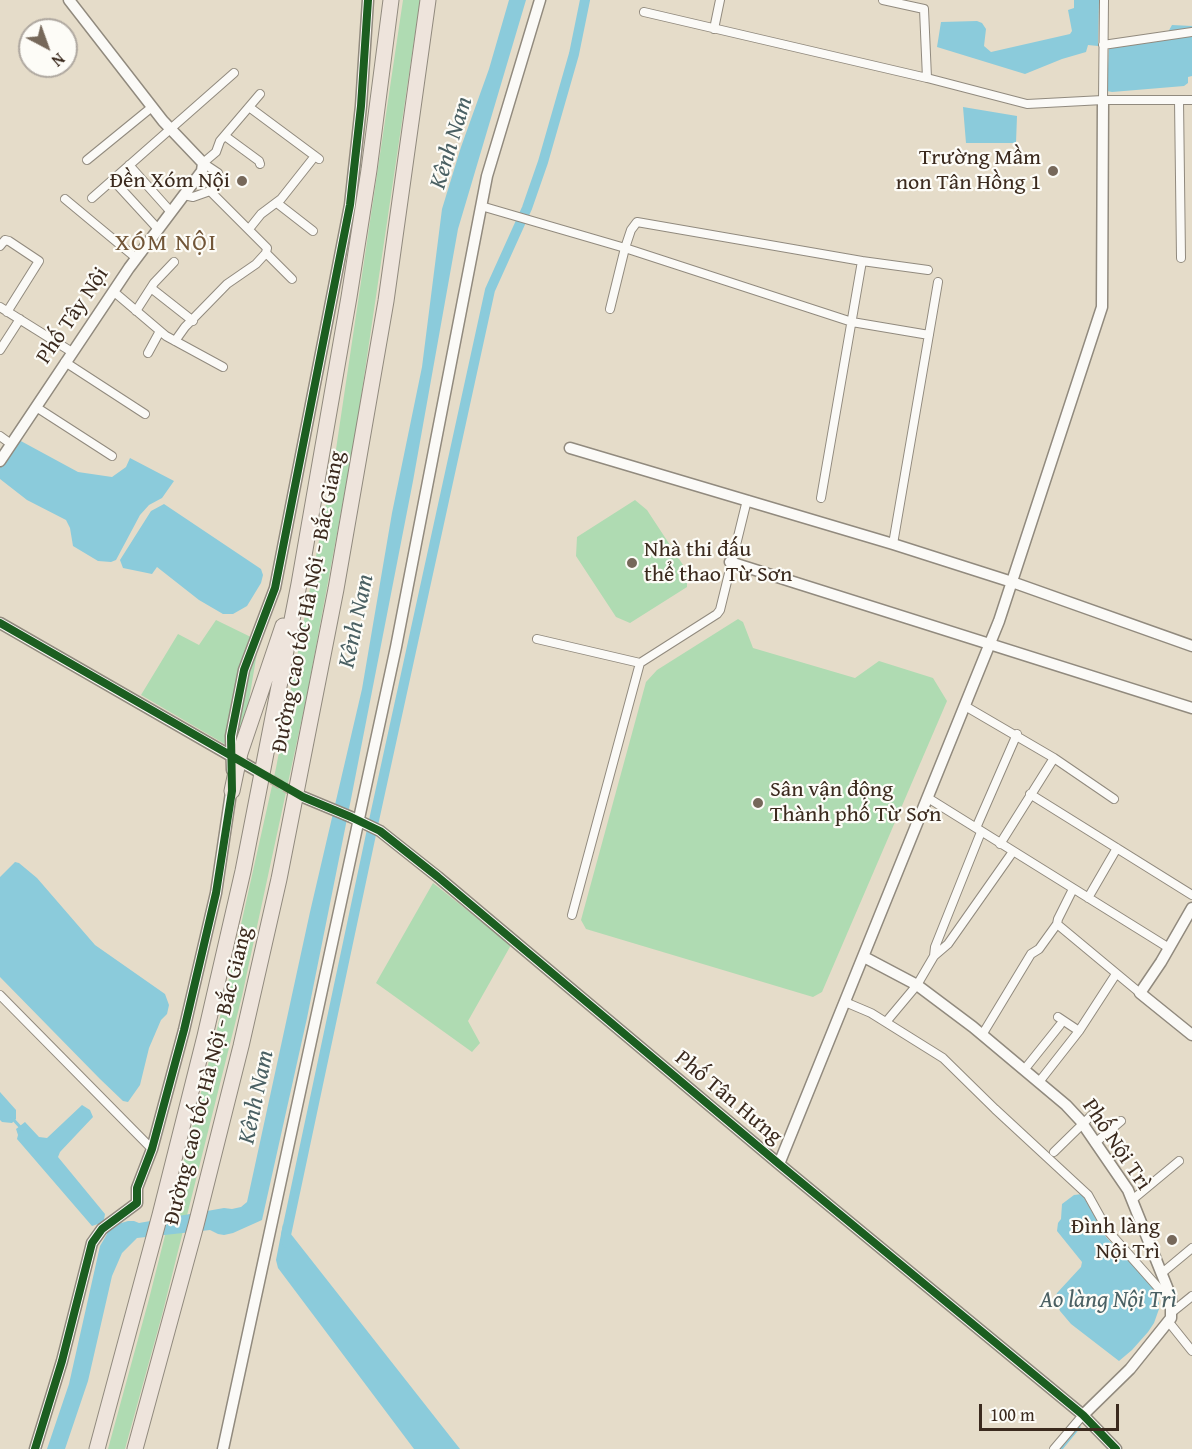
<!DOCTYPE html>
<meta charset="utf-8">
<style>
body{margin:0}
#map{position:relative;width:1192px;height:1449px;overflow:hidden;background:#e5dcc9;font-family:"Gentium Book Plus",serif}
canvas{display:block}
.north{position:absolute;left:18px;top:18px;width:60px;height:60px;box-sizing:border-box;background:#fdfcf7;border:2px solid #afa8a0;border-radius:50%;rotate:139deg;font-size:16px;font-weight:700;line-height:24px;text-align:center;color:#3b2a1e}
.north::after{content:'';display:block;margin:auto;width:21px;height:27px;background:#76685a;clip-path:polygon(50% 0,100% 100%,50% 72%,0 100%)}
.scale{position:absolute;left:979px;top:1404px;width:140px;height:27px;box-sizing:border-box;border:3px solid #3b2a1e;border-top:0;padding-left:8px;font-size:18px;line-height:21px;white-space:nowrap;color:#3b2a1e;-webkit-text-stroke:4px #fdfcf7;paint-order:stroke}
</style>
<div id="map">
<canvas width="1192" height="1449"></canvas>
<div class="north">N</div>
<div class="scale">100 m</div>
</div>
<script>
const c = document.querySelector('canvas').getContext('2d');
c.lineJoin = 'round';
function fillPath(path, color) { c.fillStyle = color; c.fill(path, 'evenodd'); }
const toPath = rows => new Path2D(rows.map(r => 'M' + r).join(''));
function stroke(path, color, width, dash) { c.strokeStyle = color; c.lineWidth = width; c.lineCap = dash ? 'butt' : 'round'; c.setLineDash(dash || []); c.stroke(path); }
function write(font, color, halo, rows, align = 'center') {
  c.font = font + ' "Gentium Book Plus",serif'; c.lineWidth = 4.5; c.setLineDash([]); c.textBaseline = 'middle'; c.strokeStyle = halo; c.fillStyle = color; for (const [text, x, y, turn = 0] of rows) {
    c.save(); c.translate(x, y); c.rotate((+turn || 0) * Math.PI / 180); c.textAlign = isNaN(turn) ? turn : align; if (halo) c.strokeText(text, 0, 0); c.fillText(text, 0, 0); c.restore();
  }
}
fillPath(toPath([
 [403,0,420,0,356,431,307,695,242,996,162,1315,125,1449,108,1449,149,1299,223,1005,276,768,335,456],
 [635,500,647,510,687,571,687,587,630,623,616,617,576,556,577,537],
 [738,619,743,622,753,648,855,678,879,661,933,678,947,701,822,992,813,997,586,929,581,920,646,682,657,670],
 [216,620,259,641,240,753,141,695,178,634,199,645],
 [433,883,511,945,468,1021,480,1043,472,1052,376,983]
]), '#afdbb2');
fillPath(toPath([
 [509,0,526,0,458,229,413,481,351,799,307,1018,262,1220,233,1233,224,1235,218,1234,210,1230,137,1238,122,1253,112,1276,88,1381,65,1449,47,1449,69,1384,100,1246,107,1234,98,1224,92,1226,17,1139,18,1135,16,1129,25,1122,39,1137,47,1138,82,1105,90,1110,93,1117,60,1152,58,1157,105,1214,104,1220,112,1228,118,1224,128,1221,134,1221,139,1223,224,1208,232,1209,241,1207,247,1202,310,912,362,689,392,513,422,367,442,209,461,147,489,69],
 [1074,0,1099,0,1098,46,1088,45,1086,52,1062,59,1025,74,937,47,941,22,977,21,982,23,986,29,984,46,991,52,1070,34,1072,31,1068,10,1074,8],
 [1172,25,1192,26,1192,76,1188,77,1188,83,1184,86,1112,92,1107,91,1109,45,1167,34],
 [963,107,1017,116,1016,143,966,143],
 [19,440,78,472,112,477,126,467,130,458,174,481,162,498,149,505,140,515,116,560,111,562,98,561,73,546,70,528,66,520,27,500,0,479,0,466],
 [164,504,261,569,263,575,261,583,247,606,233,614,223,614,199,600,157,567,152,574,123,568,120,560,151,511],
 [15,862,19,863,37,878,95,945,165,994,169,1005,167,1014,161,1020,149,1048,140,1085,128,1102,123,1101,100,1079,0,977,0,877],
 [0,1092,16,1110,16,1119,12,1123,2,1122,0,1120],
 [1082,1194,1106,1237,1154,1288,1159,1303,1159,1309,1154,1323,1148,1332,1132,1350,1119,1361,1071,1324,1060,1311,1055,1298,1057,1293,1081,1267,1082,1262,1057,1231,1058,1223,1061,1219,1062,1204,1074,1195],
 [283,1224,460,1449,414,1449,278,1268,276,1260]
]), '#8bcbdb');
stroke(toPath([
 [12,1118,22,1129],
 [1061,1449,1079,1427]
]), '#8bcbdb', 3);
stroke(toPath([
 [287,1243,286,1235,373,825,490,290,527,208,543,162,574,54,585,0]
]), '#8bcbdb', 10);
stroke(toPath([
 [259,772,300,796]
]), '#c3b8a7', 10, [10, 5]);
const minor = toPath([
 [883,0,924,9,927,78],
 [644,12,927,78,1027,104,1103,100,1192,100],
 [714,29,720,0],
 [1103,45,1192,32],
 [1103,100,1104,0],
 [1179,100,1181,258],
 [249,107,319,159],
 [225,136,259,161,260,164],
 [87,160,152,107],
 [129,165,171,212],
 [113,180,158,229],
 [210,191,267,248,266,253,292,279],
 [184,195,193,197,210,191,216,184,219,178,218,173,203,163,216,152,220,141,260,94],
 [92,198,234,73],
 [65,199,136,258],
 [277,203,313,231],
 [481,206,625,248,852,322,929,335],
 [249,229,261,214,281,199,315,156],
 [0,246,5,240,9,241,39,261,7,312],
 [151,288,193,321],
 [113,291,166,336,223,367],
 [0,307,72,352],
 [610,309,625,248,631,230,637,222,862,261,928,270],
 [136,311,154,283,174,262],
 [175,341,185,327,227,284,256,264,266,253],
 [0,350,20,319],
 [148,353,160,331],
 [65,362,145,414],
 [36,407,112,456],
 [0,436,11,444],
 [821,498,862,261],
 [893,544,938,282],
 [537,639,640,663,717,614,720,610,747,500],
 [965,706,1054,758,1000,844],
 [1054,758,1114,799],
 [1030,794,1192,895],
 [928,798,1169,948],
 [976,828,1017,734],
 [1088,898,1117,848],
 [572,915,640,663],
 [1057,924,1140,993],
 [934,956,935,947,981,832],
 [0,995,152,1149],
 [845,1002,871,1013,943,1058,995,1109,1088,1195,1108,1231,1171,1302],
 [1058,1017,1079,1031],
 [886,1022,917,985,934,956,948,944,1012,853],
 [982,1035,1031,954,1039,949,1057,924,1058,919,1073,889],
 [1024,1070,1060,1025],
 [1039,1082,1079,1031,1116,974],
 [1095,1143,1121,1121],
 [1054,1152,1098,1109],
 [1132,1200,1179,1161],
 [1162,1273,1192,1248],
 [1171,1313,1192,1296],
 [1168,1321,1192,1351],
 [1054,1449,1083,1415]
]);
const tertiary = toPath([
 [570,448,893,544,1012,582,1192,646],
 [0,461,129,268,202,171,203,163,163,121,69,0],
 [730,562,1192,708],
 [0,623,259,772],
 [232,770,231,736,244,670,275,588,350,205,361,106,368,0],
 [303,797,351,817,380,831,438,877,779,1164,1083,1415,1116,1449],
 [1192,908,1161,962,1140,993,1192,1035],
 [864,957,917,985,973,1027,1066,1105,1080,1120,1128,1190,1171,1297,1171,1318,1130,1369,1083,1415],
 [779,1164,999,621,1102,307,1103,100],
 [35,1449,62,1361,92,1243,102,1229,137,1203,137,1188,152,1149,184,1030,216,893,232,786],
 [223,1449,396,647,487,176,540,0]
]);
const motorway = toPath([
 [232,791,240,753,283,626],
 [97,1449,160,1215,205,1036,243,871,299,584,349,297,369,170,391,0],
 [135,1449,196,1225,241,1046,279,879,336,589,386,301,428,0]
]);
stroke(minor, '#918a7e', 10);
stroke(tertiary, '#918a7e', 13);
stroke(motorway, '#918a7e', 17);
stroke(minor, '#fbfaf7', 8);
stroke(tertiary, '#fbfaf7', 10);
stroke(motorway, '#eee4dc', 15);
stroke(toPath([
 [0,623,303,797,351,817,380,831,438,877,779,1164,1083,1415,1116,1449],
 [35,1449,62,1361,92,1243,102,1229,137,1203,137,1188,152,1149,184,1030,216,893,232,791,231,736,244,670,275,588,350,205,361,106,368,0]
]), '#1b5e20', 8);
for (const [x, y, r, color] of [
 [1053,171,6,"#76685a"],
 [242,181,6,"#76685a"],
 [632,563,6,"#76685a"],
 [758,803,6,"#76685a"],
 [1172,1240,6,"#76685a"]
]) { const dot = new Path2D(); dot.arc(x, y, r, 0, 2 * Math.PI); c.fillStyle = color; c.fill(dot); stroke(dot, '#fdfcf7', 2); }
write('22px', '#3b2a1e', '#fdfcf7', [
 ["Trường Mầm",1041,158],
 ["non Tân Hồng 1",1041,183],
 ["Đền Xóm Nội",230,181],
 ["Nhà thi đấu",644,550,"left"],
 ["thể thao Từ Sơn",644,575,"left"],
 ["Sân vận động",770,790,"left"],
 ["Thành phố Từ Sơn",770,815,"left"],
 ["Đình làng",1160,1227],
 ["Nội Trì",1160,1252]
], 'right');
write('22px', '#3b2a1e', '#fdfcf7', [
 ["Phố Tây Nội",73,316,-56],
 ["Đường cao tốc Hà Nội - Bắc Giang",309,602,-79],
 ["Đường cao tốc Hà Nội - Bắc Giang",209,1076,-76],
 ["Phố Tân Hưng",728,1098,40],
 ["Phố Nội Trì",1116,1145,56]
]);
write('italic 24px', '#4a6063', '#fdfcf7', [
 ["Kênh Nam",452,143,-73],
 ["Kênh Nam",357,621,-78],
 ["Kênh Nam",257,1097,-78],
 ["Ao làng Nội Trì",1108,1301]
]);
c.letterSpacing = '1.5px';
write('24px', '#725638', '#fdfcf7', [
 ["XÓM NỘI",166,244]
]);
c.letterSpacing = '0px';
</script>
